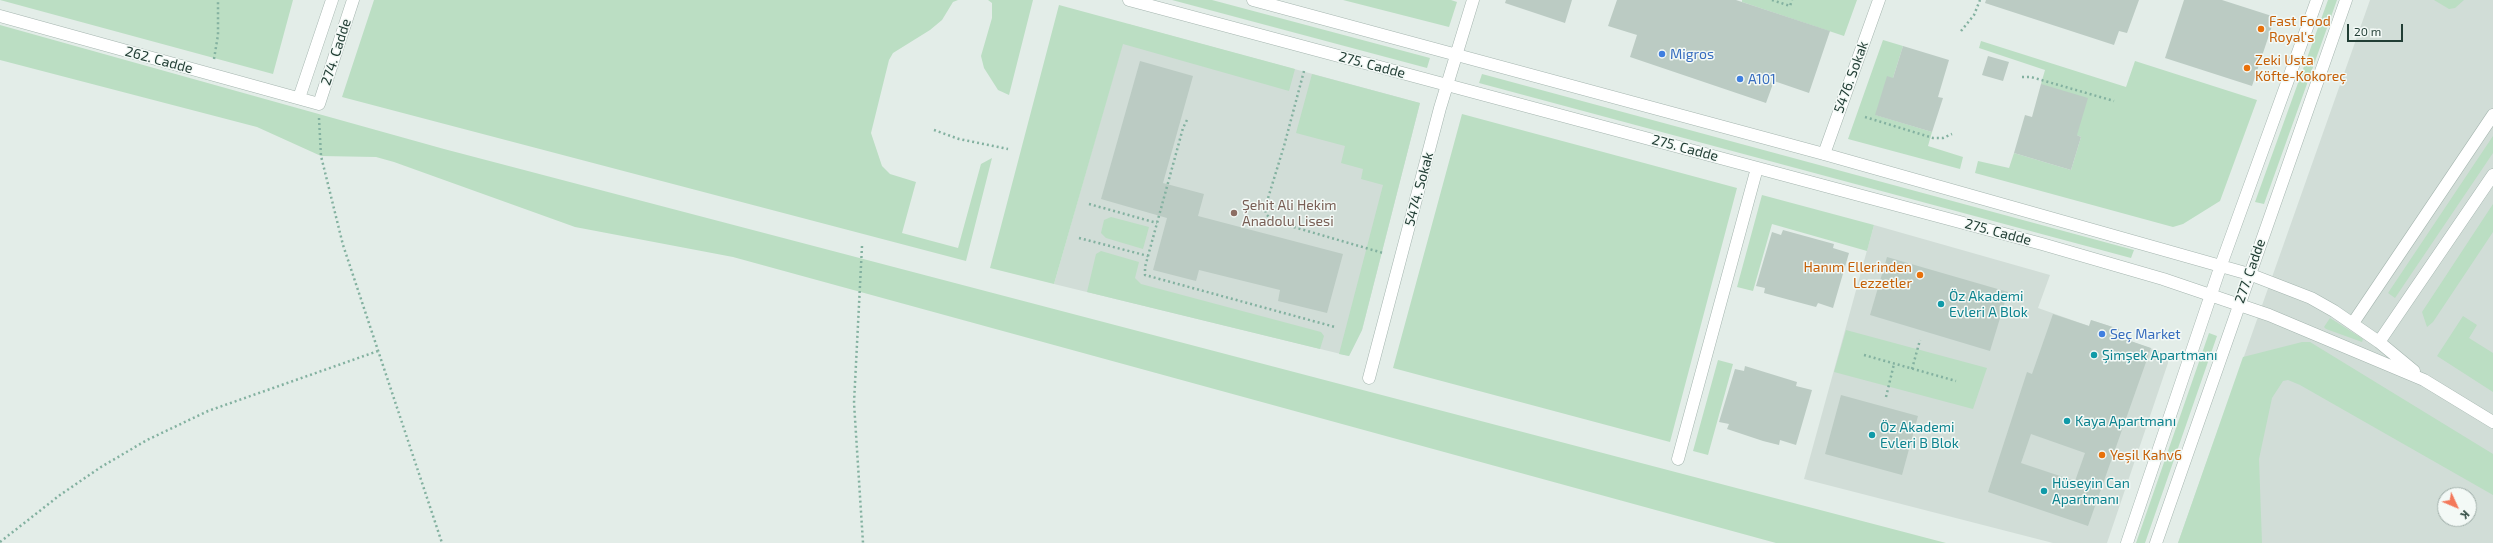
<!DOCTYPE html>
<meta charset="utf-8">
<style>
body{margin:0}
#map{position:relative;width:2493px;height:543px;overflow:hidden;background:#e3ede8;font-family:"Exo 2",sans-serif}
canvas{display:block}
.north{position:absolute;left:2437px;top:487px;width:40px;height:40px;box-sizing:border-box;background:#f3f9f6;border:1px solid #9faea9;border-radius:50%;rotate:134deg;font-size:11px;font-weight:700;line-height:16px;text-align:center;color:#223e35}
.north::after{content:'';display:block;margin:auto;width:14px;height:18px;background:#f3785a;clip-path:polygon(50% 0,100% 100%,50% 72%,0 100%)}
.scale{position:absolute;left:2347px;top:24px;width:56px;height:18px;box-sizing:border-box;border:2px solid #223e35;border-top:0;padding-left:5px;font-size:12px;line-height:14px;white-space:nowrap;color:#223e35;-webkit-text-stroke:3px #f3f9f6;paint-order:stroke}
</style>
<div id="map">
<canvas width="2493" height="543"></canvas>
<div class="north">K</div>
<div class="scale">20 m</div>
</div>
<script>
const c = document.querySelector('canvas').getContext('2d');
c.lineJoin = 'round';
function fillPath(path, color) { c.fillStyle = color; c.fill(path, 'evenodd'); }
const toPath = rows => new Path2D(rows.map(r => 'M' + r).join(''));
function stroke(path, color, width, dash) { c.strokeStyle = color; c.lineWidth = width; c.lineCap = dash ? 'butt' : 'round'; c.setLineDash(dash || []); c.stroke(path); }
function write(font, color, halo, rows, align = 'center') {
  c.font = font + ' "Exo 2",sans-serif'; c.lineWidth = 3; c.setLineDash([]); c.textBaseline = 'middle'; c.strokeStyle = halo; c.fillStyle = color; for (const [text, x, y, turn = 0] of rows) {
    c.save(); c.translate(x, y); c.rotate((+turn || 0) * Math.PI / 180); c.textAlign = isNaN(turn) ? turn : align; if (halo) c.strokeText(text, 0, 0); c.fillText(text, 0, 0); c.restore();
  }
}
fillPath(toPath([
 [2370,0,2493,0,2493,543,2178,543],
 [2445,495,2469,495,2469,519,2445,519],
 [1128,24,1420,103,1362,330,1349,356,1054,284],
 [1874,225,2050,275,2038,308,2089,326,2091,320,2119,329,2116,336,2167,354,2168,363,2107,543,2053,543,1804,479]
]), '#d1ddd7');
fillPath(toPath([
 [0,0,293,0,273,74],
 [374,0,958,0,953,2,942,20,930,30,893,53,889,60,871,133,882,166,890,174,916,182,902,233,958,248,981,164,992,158,966,261,342,97],
 [988,0,1033,0,1009,95,998,90,984,68,981,56,992,18,992,3],
 [1172,0,1212,0,1430,58,1427,68],
 [1343,0,1451,0,1457,2,1449,27],
 [1742,0,1857,0,1844,36,1742,2],
 [2328,0,2337,0,2264,204,2255,202],
 [2434,0,2464,0,2455,8,2449,9],
 [1059,5,1295,69,1289,91,1123,44,1054,284,990,268],
 [0,25,444,149,1946,543,1776,543,733,257,575,227,394,162,376,157,321,156,257,127,0,60],
 [1883,40,1903,46,1893,78,1876,115,1932,132,1928,146,1963,157,1960,169,1848,139],
 [1981,41,2126,87,2135,61,2257,100,2220,201,2183,224,2173,227,1975,173,1978,161,2009,168,2014,153,2071,170,2081,137,2077,135,2041,84,2045,70,1979,48],
 [1312,74,1420,103,1362,330,1349,356,1339,354,1383,185,1361,179,1363,169,1341,163,1345,146,1296,133],
 [1482,74,2134,250,2131,258,1479,83],
 [1462,114,1737,188,1670,442,1393,368],
 [2493,136,2493,153,2395,298,2388,293],
 [1762,195,1874,225,1867,251,1772,224,1753,291,1737,287],
 [2493,204,2493,232,2433,322,2427,327,2422,312],
 [1111,217,1149,227,1143,249,1106,238,1101,233,1104,220],
 [1101,251,1139,262,1135,278,1141,284,1321,332,1324,336,1320,349,1087,292,1096,254],
 [2463,316,2477,325,2469,338,2493,353,2493,392,2437,356],
 [2330,318,2363,339,2362,342,2326,329,2324,327],
 [1846,330,1987,368,1973,409,1834,372],
 [2209,333,2217,336,2145,543,2136,543],
 [2302,342,2310,342,2493,454,2493,495,2300,385,2288,380,2283,381,2272,398,2259,459,2262,543,2178,543,2243,357],
 [1718,360,1733,364,1708,455,1693,451]
]), '#bbdec3');
fillPath(toPath([
 [1506,0,1572,0,1565,23,1505,3],
 [1617,0,1736,0,1830,31,1809,93,1774,81,1766,103,1630,57,1637,35,1608,26],
 [1986,0,2139,0,2127,33,2119,31,2114,45,1985,3],
 [2184,0,2222,0,2275,17,2252,86,2165,58],
 [1903,46,1949,60,1938,97,1943,98,1932,132,1875,115,1887,76,1893,78],
 [1988,56,2009,62,2003,81,1982,75],
 [1140,61,1193,76,1163,183,1204,194,1198,216,1343,254,1327,313,1278,301,1280,290,1199,270,1196,281,1153,270,1167,218,1101,199],
 [2041,84,2088,98,2077,135,2081,137,2071,170,2014,153,2025,115,2032,117],
 [1783,230,1834,244,1833,248,1849,253,1833,308,1818,303,1816,307,1786,299,1764,293,1765,288,1756,286,1772,232,1781,235],
 [1887,257,2008,292,1990,351,1870,315],
 [2053,314,2089,326,2091,320,2119,329,2116,336,2151,348,2088,526,1988,492,2027,372,2032,374],
 [2031,434,2085,453,2075,481,2021,463],
 [1745,366,1797,382,1796,386,1812,390,1796,445,1780,440,1779,445,1763,441,1727,429,1729,424,1719,422,1735,369,1744,371],
 [1841,395,1918,416,1902,475,1825,454]
]), '#bbcbc3');
const minor = toPath([
 [1129,0,2042,244,2163,279,2269,315,2424,380,2493,422],
 [1253,0,1824,154,2249,274,2311,298,2334,311,2379,342,2414,371],
 [0,16,319,104,353,0],
 [299,98,332,0],
 [1824,154,1879,0],
 [2353,323,2493,115],
 [2379,342,2493,175],
 [1369,378,1440,108,1473,0],
 [1678,459,1757,168],
 [2127,543,2221,265,2317,0],
 [2156,543,2346,0]
]);
stroke(minor, '#a5b5af', 13);
stroke(toPath([
 [1772,0,1790,6,1792,0],
 [1961,31,1974,15,1980,0],
 [214,59,218,35,218,0],
 [1304,71,1284,146,1265,208,1266,214,1273,221,1383,253],
 [2022,77,2031,77,2114,101],
 [1865,117,1933,138,1943,138,1952,134],
 [319,118,321,156,343,245,442,543],
 [1187,120,1183,128,1145,267,1145,275,1335,327],
 [934,130,959,139,1008,149],
 [1089,204,1157,223],
 [1079,238,1148,256],
 [862,246,854,403,863,543],
 [1864,355,1956,381],
 [1912,369,1920,340],
 [1886,397,1894,364],
 [0,542,60,495,101,467,147,440,208,411,378,351]
]), '#83b1a0', 2.5, [2, 3]);
stroke(minor, '#fff', 12);
for (const [x, y, r, color] of [
 [2261,29,4,"#e8710a"],
 [1662,54,4,"#3f7fe0"],
 [2247,68,4,"#e8710a"],
 [1740,79,4,"#3f7fe0"],
 [1234,213,4,"#8d6e63"],
 [1920,275,4,"#e8710a"],
 [1941,304,4,"#0f9aa8"],
 [2102,334,4,"#3f7fe0"],
 [2094,355,4,"#0f9aa8"],
 [2067,421,4,"#0f9aa8"],
 [1872,435,4,"#0f9aa8"],
 [2102,455,4,"#e8710a"],
 [2044,491,4,"#0f9aa8"]
]) { const dot = new Path2D(); dot.arc(x, y, r, 0, 2 * Math.PI); c.fillStyle = color; c.fill(dot); stroke(dot, '#f3f9f6', 1.5); }
write('14px', '#c56008', '#f3f9f6', [
 ["Fast Food",2269,21],
 ["Royal's",2269,37],
 ["Zeki Usta",2255,60],
 ["Köfte-Kokoreç",2255,76],
 ["Hanım Ellerinden",1912,267,"right"],
 ["Lezzetler",1912,283,"right"],
 ["Yeşil Kahv6",2110,455]
], 'left');
write('14px', '#223e35', '#f3f9f6', [
 ["274. Cadde",336,52,-72],
 ["262. Cadde",159,60,15],
 ["275. Cadde",1372,65,15],
 ["5476. Sokak",1851,77,-70],
 ["275. Cadde",1685,148,15],
 ["5474. Sokak",1419,189,-75],
 ["275. Cadde",1998,232,15],
 ["277. Cadde",2250,271,-71]
]);
write('14px', '#366cbe', '#f3f9f6', [
 ["Migros",1670,54],
 ["A101",1748,79],
 ["Seç Market",2110,334]
], 'left');
write('14px', '#785e54', '#f3f9f6', [
 ["Şehit Ali Hekim",1242,205],
 ["Anadolu Lisesi",1242,221]
], 'left');
write('14px', '#0d838f', '#f3f9f6', [
 ["Öz Akademi",1949,296],
 ["Evleri A Blok",1949,312],
 ["Şimşek Apartmanı",2102,355],
 ["Kaya Apartmanı",2075,421],
 ["Öz Akademi",1880,427],
 ["Evleri B Blok",1880,443],
 ["Hüseyin Can",2052,483],
 ["Apartmanı",2052,499]
], 'left');
</script>
